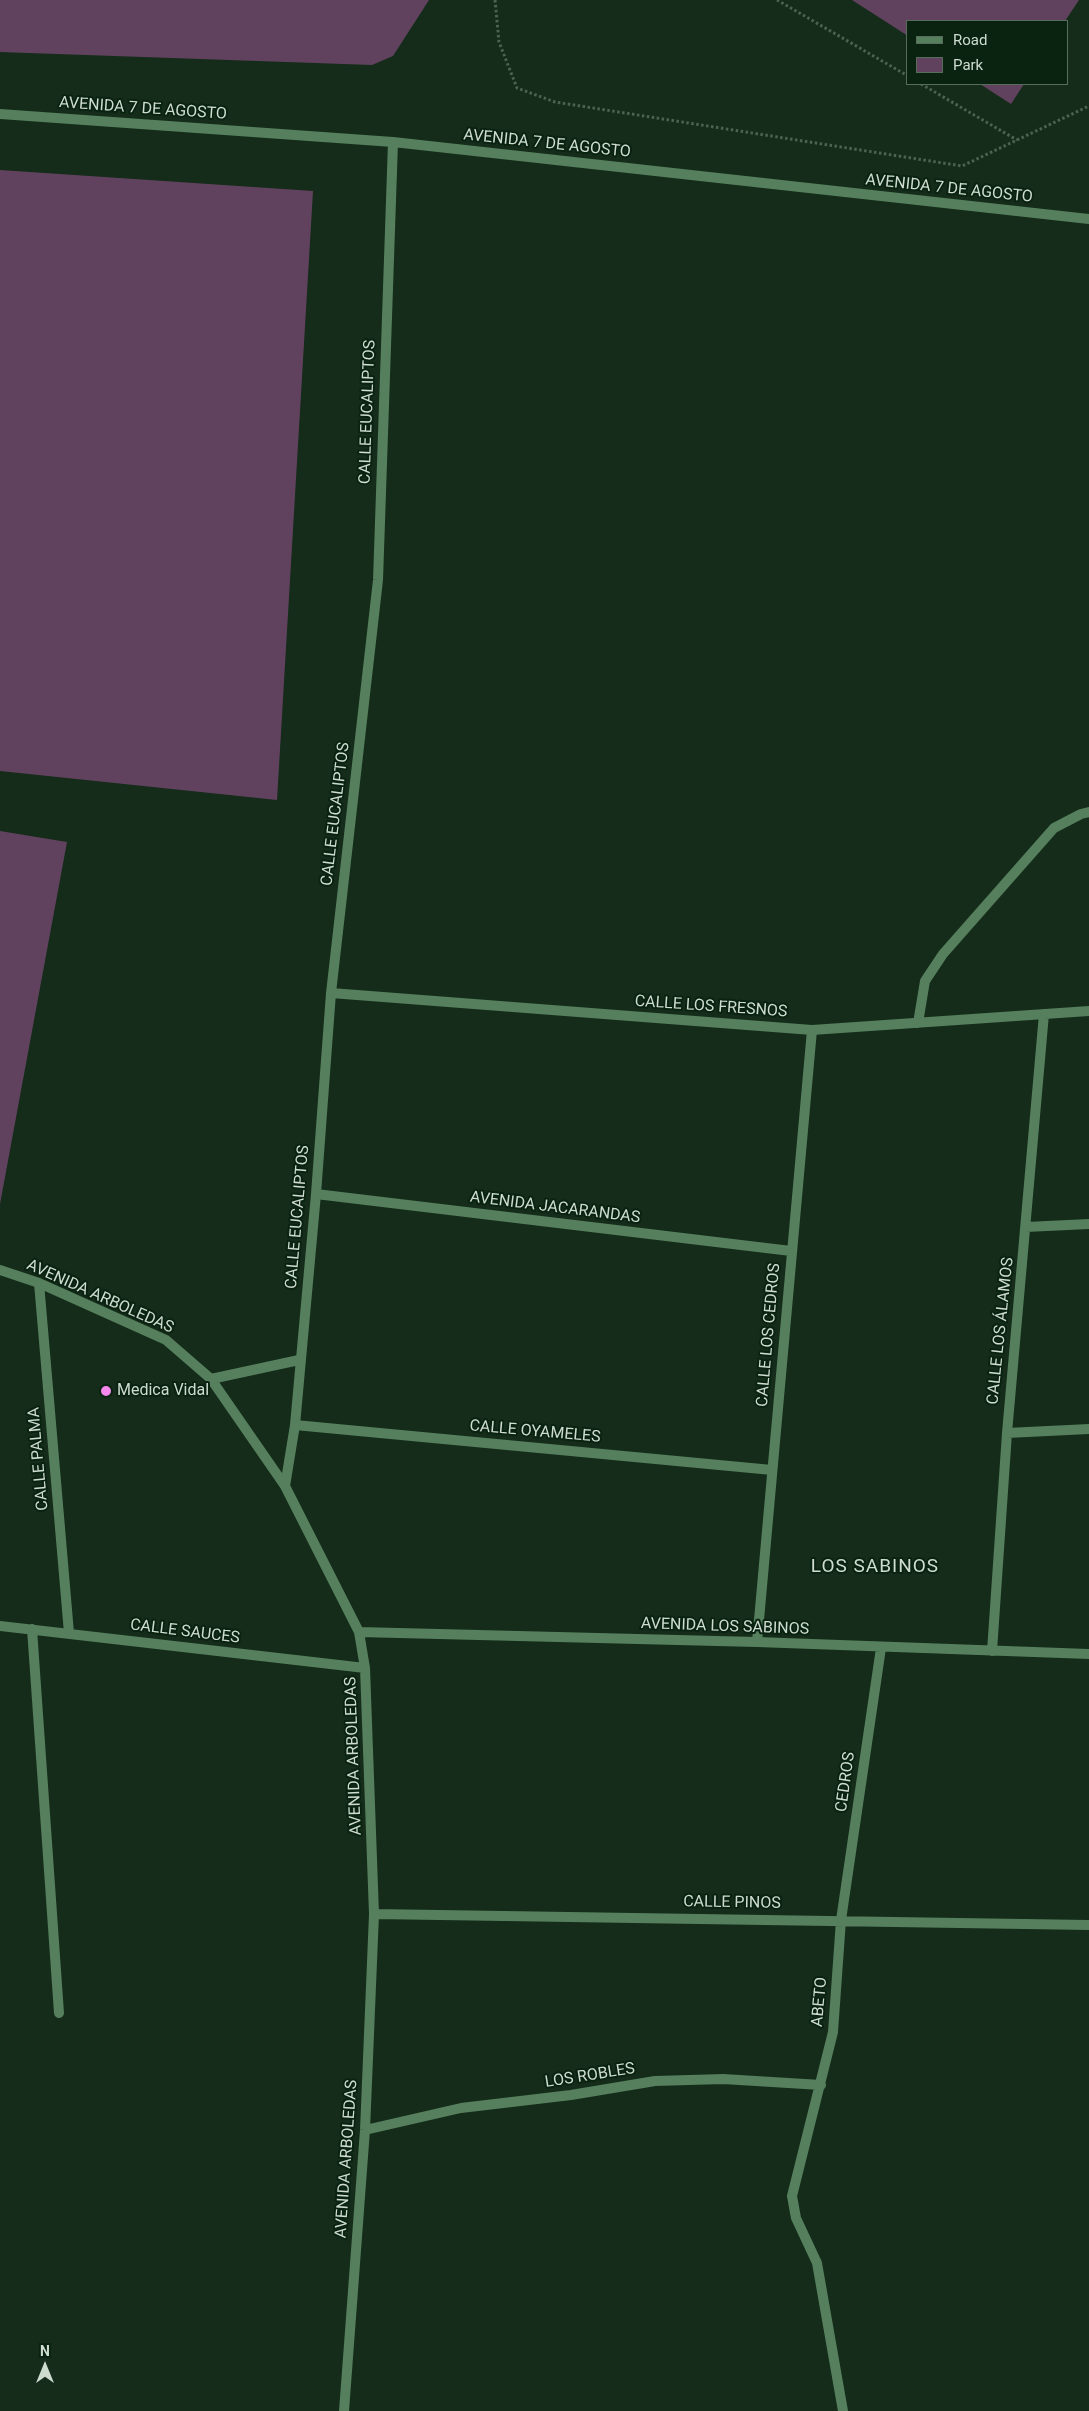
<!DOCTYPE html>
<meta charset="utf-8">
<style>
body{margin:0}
#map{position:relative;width:1089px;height:2411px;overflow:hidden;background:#142c19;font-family:Roboto,sans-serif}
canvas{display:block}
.legend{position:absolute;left:906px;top:20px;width:162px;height:65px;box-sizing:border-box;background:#0a2210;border:1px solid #586c5c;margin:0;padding:6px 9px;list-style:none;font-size:15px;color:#cddccf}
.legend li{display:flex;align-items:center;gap:10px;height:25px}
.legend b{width:25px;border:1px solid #586c5c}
.north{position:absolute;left:20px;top:2341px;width:50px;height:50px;-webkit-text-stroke:4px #0a2210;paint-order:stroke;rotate:0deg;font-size:14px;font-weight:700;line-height:20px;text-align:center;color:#cddccf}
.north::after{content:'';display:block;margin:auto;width:18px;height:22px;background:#cddccf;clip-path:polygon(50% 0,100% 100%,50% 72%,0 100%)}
</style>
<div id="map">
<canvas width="1089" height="2411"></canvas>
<ul class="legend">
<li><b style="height:6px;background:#557f5d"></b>Road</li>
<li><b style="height:14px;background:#61425e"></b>Park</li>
</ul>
<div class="north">N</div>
</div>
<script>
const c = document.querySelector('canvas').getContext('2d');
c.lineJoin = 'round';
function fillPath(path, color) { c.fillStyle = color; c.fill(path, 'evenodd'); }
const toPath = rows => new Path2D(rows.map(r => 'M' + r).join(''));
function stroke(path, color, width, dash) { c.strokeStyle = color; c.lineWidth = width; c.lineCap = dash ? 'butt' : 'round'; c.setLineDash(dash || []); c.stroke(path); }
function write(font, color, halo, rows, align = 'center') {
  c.font = font + ' Roboto,sans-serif'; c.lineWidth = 4; c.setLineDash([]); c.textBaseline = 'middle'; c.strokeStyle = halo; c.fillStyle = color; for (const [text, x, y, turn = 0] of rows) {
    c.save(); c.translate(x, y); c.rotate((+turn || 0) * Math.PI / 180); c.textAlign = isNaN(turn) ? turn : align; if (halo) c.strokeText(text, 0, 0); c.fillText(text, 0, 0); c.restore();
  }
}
fillPath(toPath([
 [0,0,429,0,393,56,372,65,0,52],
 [852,0,1079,0,1065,21,908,21,908,36],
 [980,84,1024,84,1011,104],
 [0,170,313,191,277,800,0,771],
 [0,831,67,842,0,1204]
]), '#61425e');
stroke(toPath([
 [495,0,499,42,517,88,555,102,962,166,1089,106],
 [777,0,908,76],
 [921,84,1017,140]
]), '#4d6251', 3, [2.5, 2.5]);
stroke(toPath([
 [0,114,393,142,1089,219],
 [331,993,812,1030,1089,1011],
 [918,1023,925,981,943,954,1054,828,1081,814,1089,812],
 [316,1194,791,1251],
 [1026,1227,1089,1224],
 [0,1270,39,1283,166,1340,211,1379,285,1486,359,1632,365,1668,374,1914,365,2130,344,2411],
 [39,1283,69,1633],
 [211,1379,299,1360],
 [295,1425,772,1470],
 [1007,1433,1089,1429],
 [285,1486,295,1425,316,1194,331,993,378,580,393,142],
 [0,1626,365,1668],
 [32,1629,59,2013],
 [359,1632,757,1642,1089,1654],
 [757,1642,812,1030],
 [992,1651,1007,1433,1044,1014],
 [374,1914,1089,1925],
 [365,2130,461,2108,571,2095,655,2081,723,2079,821,2085],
 [843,2411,817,2263,796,2218,792,2196,833,2032,841,1920,881,1648]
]), '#557f5d', 10);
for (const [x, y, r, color] of [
 [106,1391,6,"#f688ed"]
]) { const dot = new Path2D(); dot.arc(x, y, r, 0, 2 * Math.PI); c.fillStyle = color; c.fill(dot); stroke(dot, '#0a2210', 2); }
write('16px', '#cddccf', '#0a2210', [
 ["AVENIDA 7 DE AGOSTO",143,109,4],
 ["AVENIDA 7 DE AGOSTO",547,144,6],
 ["AVENIDA 7 DE AGOSTO",949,189,6],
 ["CALLE EUCALIPTOS",368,412,-88],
 ["CALLE EUCALIPTOS",336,814,-83],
 ["CALLE LOS FRESNOS",711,1007,4],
 ["AVENIDA JACARANDAS",555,1208,7],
 ["CALLE EUCALIPTOS",298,1217,-85],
 ["AVENIDA ARBOLEDAS",100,1297,24],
 ["CALLE LOS ÁLAMOS",1001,1331,-84],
 ["CALLE LOS CEDROS",769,1335,-85],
 ["CALLE OYAMELES",535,1432,5],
 ["CALLE PALMA",39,1459,-95],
 ["AVENIDA LOS SABINOS",725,1627,2],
 ["CALLE SAUCES",185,1632,7],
 ["AVENIDA ARBOLEDAS",354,1756,-92],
 ["CEDROS",846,1782,-82],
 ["CALLE PINOS",732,1903,1],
 ["ABETO",820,2002,-85],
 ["LOS ROBLES",590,2076,-9],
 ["AVENIDA ARBOLEDAS",347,2159,-86]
]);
write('16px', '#cddccf', '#0a2210', [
 ["Medica Vidal",117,1391]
], 'left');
c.letterSpacing = '1px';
write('19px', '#cddccf', '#0a2210', [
 ["LOS SABINOS",875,1567]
]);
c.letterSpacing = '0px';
</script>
